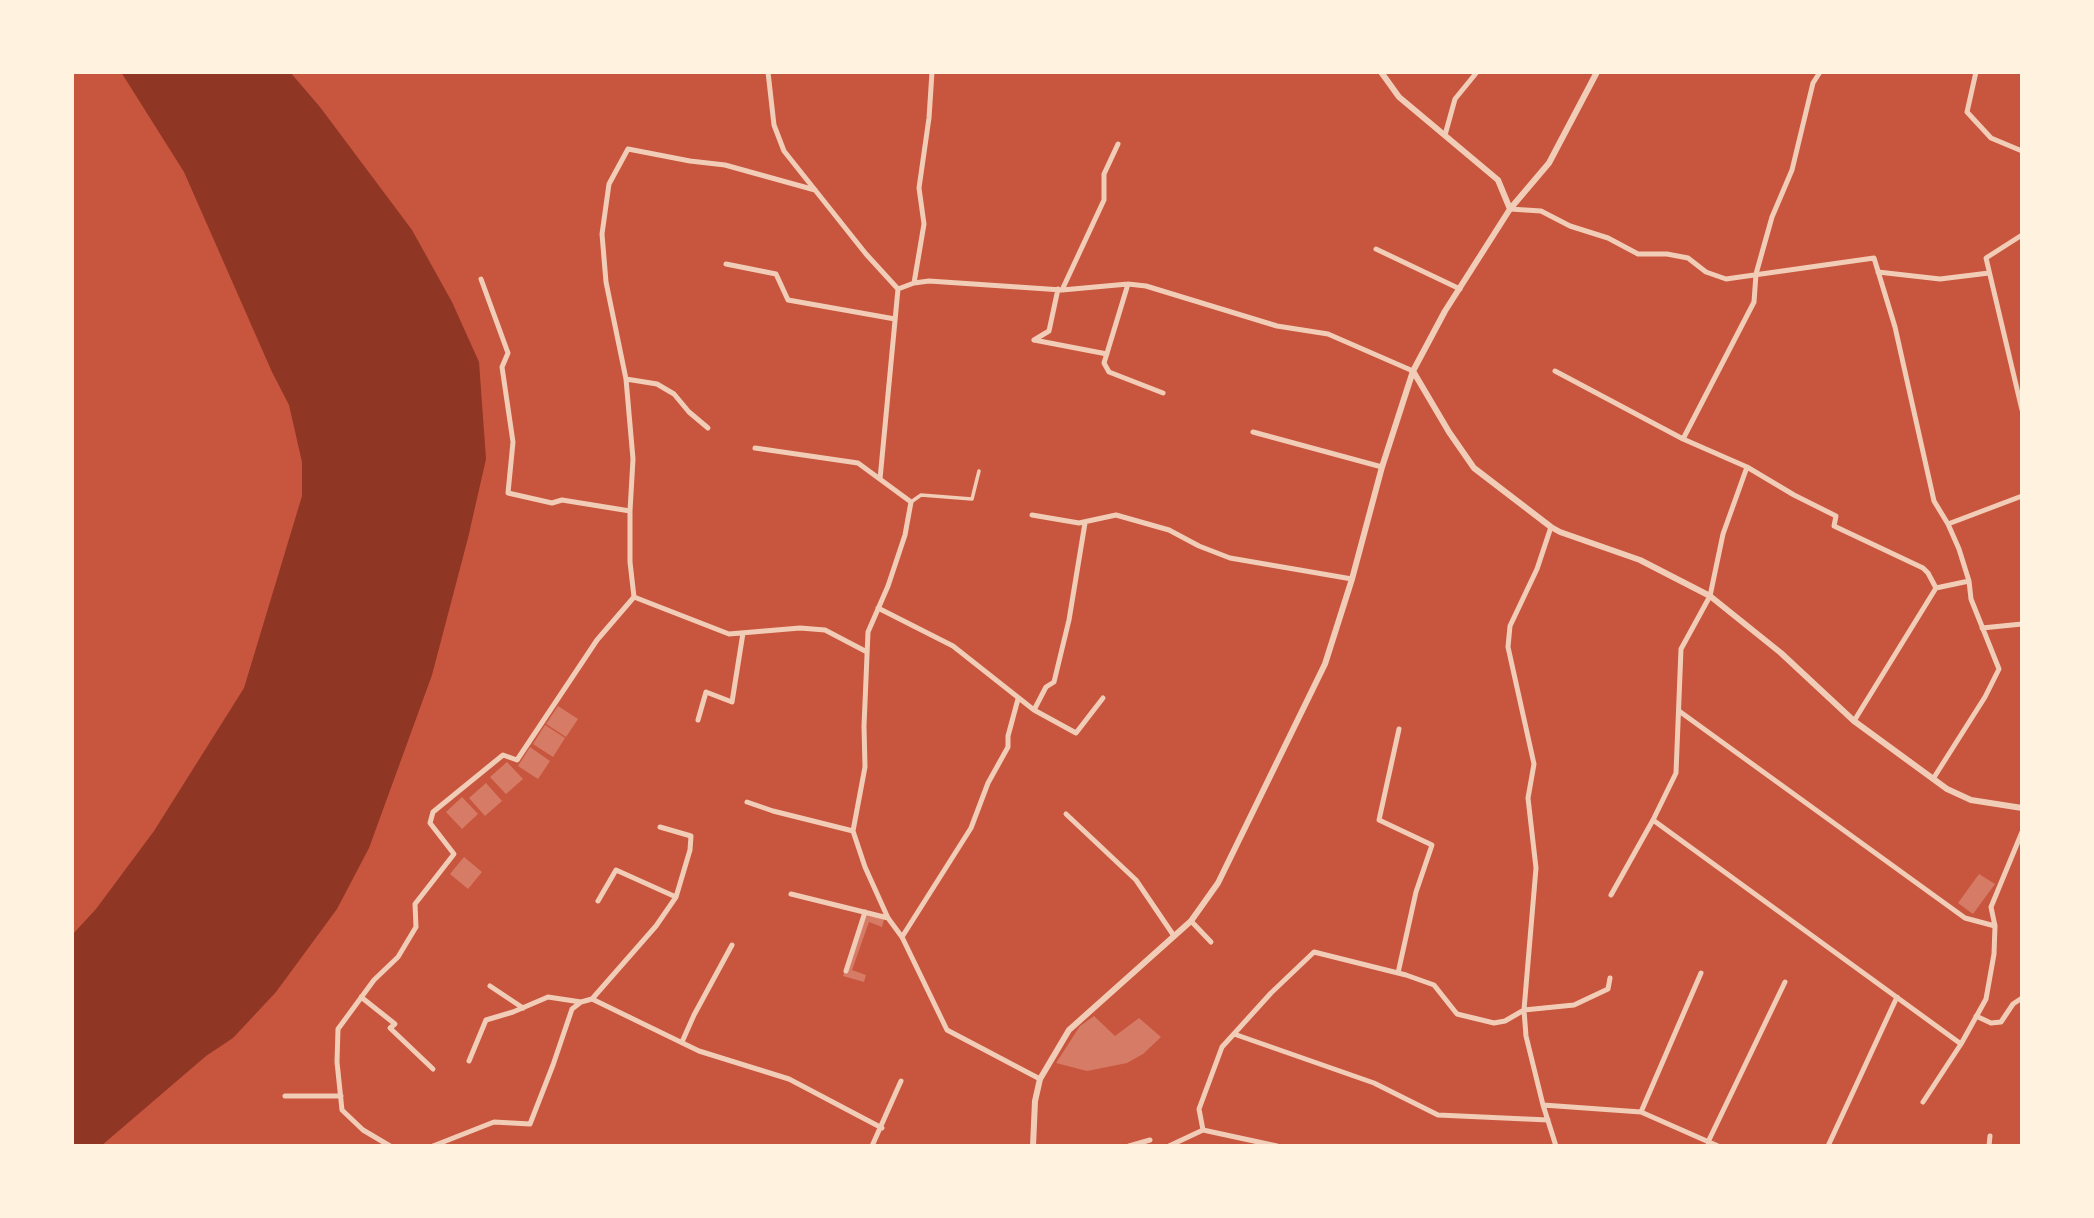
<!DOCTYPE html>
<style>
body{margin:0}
#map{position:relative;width:2094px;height:1218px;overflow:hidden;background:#c8553d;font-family:"Source Sans 3",sans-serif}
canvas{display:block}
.frame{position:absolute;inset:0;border:74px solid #fff3e0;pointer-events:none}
</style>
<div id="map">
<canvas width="2094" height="1218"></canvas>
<div class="frame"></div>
</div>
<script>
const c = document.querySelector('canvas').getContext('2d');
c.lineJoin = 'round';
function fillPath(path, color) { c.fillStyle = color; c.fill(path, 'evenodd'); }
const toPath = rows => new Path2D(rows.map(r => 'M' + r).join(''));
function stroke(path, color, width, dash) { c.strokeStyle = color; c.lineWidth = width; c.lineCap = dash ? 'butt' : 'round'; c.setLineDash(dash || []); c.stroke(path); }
fillPath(toPath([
 [121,72,290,72,320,107,412,230,452,302,479,362,486,459,468,538,432,675,369,848,337,909,276,992,233,1038,206,1056,101,1146,72,1146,72,935,96,909,154,831,244,688,302,496,302,462,289,405,272,372,184,172]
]), '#8f3625');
fillPath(toPath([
 [558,706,578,719,566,737,546,724],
 [545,725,565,738,553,757,533,744],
 [530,747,550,761,538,779,518,766],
 [507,762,523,779,506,794,490,777],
 [486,783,502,801,485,816,469,798],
 [462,797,478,814,462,829,446,812],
 [464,857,482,872,468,889,450,874],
 [1979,874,1995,884,1973,914,1958,903],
 [866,914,884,919,882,927,869,922,852,970,866,975,864,982,843,976],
 [1094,1016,1115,1036,1139,1018,1161,1037,1143,1054,1127,1063,1087,1071,1056,1063,1080,1026]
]), '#d67c66');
stroke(toPath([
 [911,502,921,495,972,499,979,471]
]), '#f1ccb7', 3.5);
stroke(toPath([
 [768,72,774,125,784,151,866,254,898,289,914,283,929,281,1062,290,1128,284,1146,286,1277,326,1328,334,1413,371],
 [1976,72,1967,112,1991,138,2022,151],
 [1445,135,1455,99,1477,72],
 [1510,209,1541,211,1570,226,1608,238,1638,254,1667,254,1688,258,1706,272,1726,279,1874,258,1895,327,1934,501,1948,524,1959,549,1969,581,1971,599,1999,669,1985,697,1933,779],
 [2022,235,1986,258,2022,410],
 [1376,249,1460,289],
 [726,264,776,274,788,300,895,319],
 [1878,272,1940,279,1989,273],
 [481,279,508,353,502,367,513,442,508,493,552,503,562,500,630,511],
 [914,283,924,224,919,188,929,118,932,72],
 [1128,284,1104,363,1109,372,1163,393],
 [1062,290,1104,200,1104,174,1118,144],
 [1034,340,1107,354],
 [1034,340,1049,331,1058,289],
 [1555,371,1683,439,1747,467,1794,495,1836,516,1834,526,1923,568,1928,573,1936,588,1854,721],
 [626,379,657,384,674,394,689,412,708,428],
 [1253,432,1382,467],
 [1683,439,1754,302,1756,274,1772,217,1792,170,1813,83,1820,72],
 [755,448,858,463,911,502,905,535,888,586,868,632,864,726,865,767,853,831,865,867,888,918,902,937,947,1030,1040,1079],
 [880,479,898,289],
 [1032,515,1079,523,1116,515,1169,530,1199,546,1230,558,1352,579],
 [1948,524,2022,496],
 [1551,527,1537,569,1510,626,1508,647,1534,764,1528,798,1536,868,1524,1010,1526,1036,1543,1105,1556,1146],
 [1936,588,1969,581],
 [634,597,729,634,800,628,825,630,867,652],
 [878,608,953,646,1034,710,1076,733,1103,698],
 [1982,628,2022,624],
 [1034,710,1046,687,1054,682,1069,620,1085,523],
 [1679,711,1965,918,1995,926],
 [698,720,706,692,732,702,743,633],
 [747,802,773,811,853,831],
 [1066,814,1136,880,1174,936],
 [1653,820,1961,1044],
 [791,894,888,918],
 [1611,895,1653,820,1676,773,1681,649,1710,596,1723,534,1747,467],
 [598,901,616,870,676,897],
 [1191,921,1211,942],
 [902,937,971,828,988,783,1008,747,1008,736,1018,699],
 [846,971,865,912],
 [1398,973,1416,892,1432,845,1379,820,1399,729],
 [490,986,523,1008],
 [361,997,395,1024,390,1028,433,1069],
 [592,999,699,1051,789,1079,882,1128],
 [1976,1016,1991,1023,2001,1022,2013,1004,2022,998],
 [1234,1034,1374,1083,1438,1115,1548,1120],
 [682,1042,694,1015,732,945],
 [469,1061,486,1020,513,1012,548,997,581,1002],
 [285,1096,341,1096],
 [1923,1102,1961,1044,1986,999,1994,954,1995,926,1991,907,2022,832],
 [1543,1105,1641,1112,1718,1146],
 [1641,1112,1701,973],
 [1203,1130,1199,1109,1222,1047,1271,993,1314,952,1406,975,1434,985,1457,1014,1494,1023,1505,1021,1524,1010,1574,1005,1608,989,1610,978],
 [1708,1142,1785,982],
 [390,1146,363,1130,342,1110,337,1062,338,1029,374,980,398,957,416,927,415,904,454,854,430,823,433,812,503,755,517,760,597,640,634,597,630,562,630,511,633,459,626,379,606,282,602,234,609,184,628,149,690,161,725,165,815,190],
 [433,1146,494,1122,530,1124,553,1065,572,1009,581,1002,592,999,656,926,676,897,690,850,691,836,660,827],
 [872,1146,901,1081],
 [1129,1146,1150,1140],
 [1169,1146,1203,1130,1277,1146],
 [1828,1146,1897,997],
 [1989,1146,1990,1136]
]), '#f1ccb7', 5);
stroke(toPath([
 [1381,72,1399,97,1498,180,1510,209],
 [1413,371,1449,432,1474,468,1551,527,1560,532,1640,560,1710,596,1781,653,1854,721,1947,789,1971,800,2022,808],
 [1033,1146,1035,1101,1040,1079,1069,1030,1191,921,1218,883,1325,664,1352,579,1382,467,1413,371,1445,311,1510,209,1549,163,1597,72]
]), '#f1ccb7', 6);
</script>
